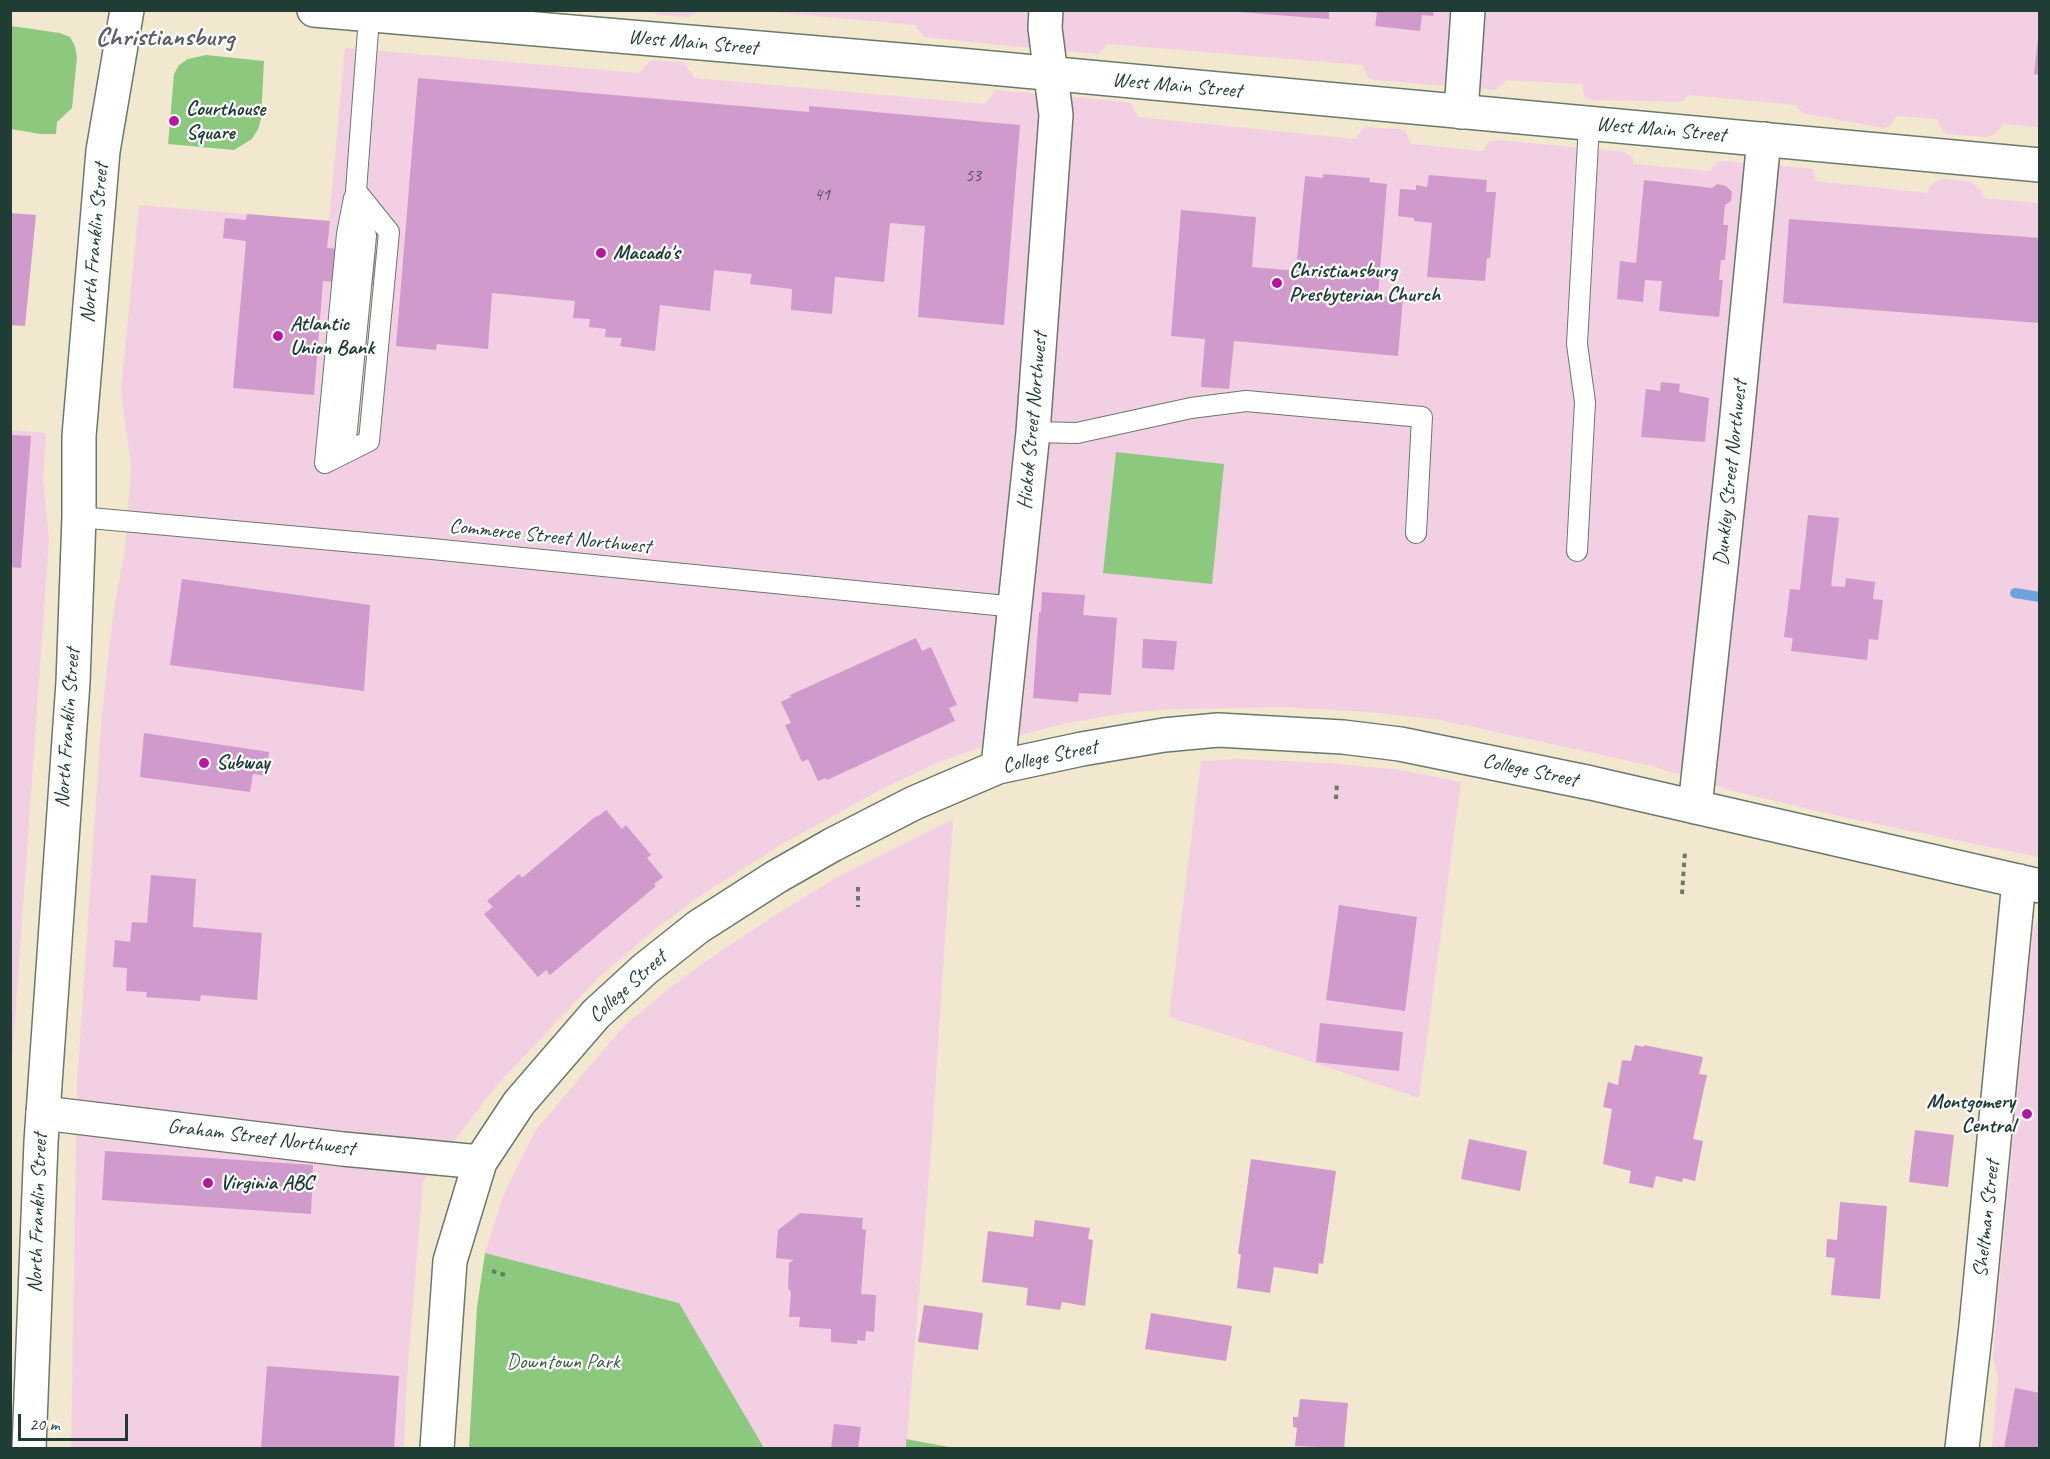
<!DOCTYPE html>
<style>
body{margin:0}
#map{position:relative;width:2050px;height:1459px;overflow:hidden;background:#f2e8cf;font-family:Caveat,sans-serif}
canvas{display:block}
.frame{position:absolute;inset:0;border:12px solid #1f3d34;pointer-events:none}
.scale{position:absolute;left:18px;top:1414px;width:110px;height:27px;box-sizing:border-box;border:3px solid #1f3d34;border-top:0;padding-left:8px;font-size:18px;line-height:21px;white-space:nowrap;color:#1f3d34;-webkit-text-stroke:4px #fff;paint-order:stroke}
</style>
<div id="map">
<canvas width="2050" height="1459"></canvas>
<div class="frame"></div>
<div class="scale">20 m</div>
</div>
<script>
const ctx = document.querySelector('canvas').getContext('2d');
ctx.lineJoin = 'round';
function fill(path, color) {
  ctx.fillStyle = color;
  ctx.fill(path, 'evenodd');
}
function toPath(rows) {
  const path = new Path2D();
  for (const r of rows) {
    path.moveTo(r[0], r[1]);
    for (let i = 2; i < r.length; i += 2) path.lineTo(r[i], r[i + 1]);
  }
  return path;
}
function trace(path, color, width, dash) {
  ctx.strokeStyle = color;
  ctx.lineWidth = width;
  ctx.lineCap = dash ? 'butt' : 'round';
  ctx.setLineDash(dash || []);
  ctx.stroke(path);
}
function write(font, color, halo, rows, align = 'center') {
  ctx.font = font + ' Caveat,sans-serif';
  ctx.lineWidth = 4.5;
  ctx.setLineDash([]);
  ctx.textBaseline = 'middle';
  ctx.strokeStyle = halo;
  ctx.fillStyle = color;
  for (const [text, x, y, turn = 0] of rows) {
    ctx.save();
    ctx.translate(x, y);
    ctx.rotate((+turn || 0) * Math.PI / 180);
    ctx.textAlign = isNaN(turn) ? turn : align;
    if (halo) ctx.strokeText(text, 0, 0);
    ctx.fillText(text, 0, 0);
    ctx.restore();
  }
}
fill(toPath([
 [653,11,698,11,688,17,657,15],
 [761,11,2039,11,2039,127,2005,124,1992,136,1987,137,1946,134,1942,130,1937,119,1897,116,1889,126,1884,128,1805,114,1799,110,1797,105,1688,95,1684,100,1678,102,1590,100,1584,96,1582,84,1506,80,1496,90,1493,90,1374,80,1368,77,1362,65,1109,44,1098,54,1001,45,924,37,915,25],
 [345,48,639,73,651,60,683,62,695,78,985,104,996,90,1118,101,1131,103,1138,117,1355,139,1365,127,1401,129,1406,132,1411,144,1483,151,1489,142,1498,140,1625,152,1633,158,1633,164,1710,171,1716,163,1721,161,1808,168,1812,169,1815,173,1815,181,1928,193,1930,186,1936,181,1944,179,1968,181,1975,185,1981,191,1983,198,2039,203,2039,857,1833,815,1734,791,1652,766,1566,747,1440,720,1370,712,1279,707,1157,710,1119,714,1062,724,1002,740,939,762,882,789,782,844,700,896,649,934,598,978,496,1086,423,1182,407,1376,404,1448,71,1448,77,1085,102,714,113,615,125,550,131,466,121,391,139,205,329,221],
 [11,430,46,433,43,479,49,540,11,1075],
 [1237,759,1329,763,1401,770,1461,782,1419,1098,1291,1055,1169,1017,1201,761],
 [953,819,931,1151,906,1448,764,1448,678,1303,485,1253,503,1196,535,1131,624,1026,672,986,722,950,774,916,837,877],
 [2039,917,2039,1448,1992,1448,1998,1377,1993,1359,1998,1298,2033,929]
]), '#f2cfe2');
fill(toPath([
 [11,26,60,33,70,37,75,46,77,57,72,108,57,122,56,134,40,134,11,129],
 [206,55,264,61,261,119,258,129,252,139,234,150,168,144,174,74,179,65,188,59],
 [1116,452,1224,464,1212,584,1103,573],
 [485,1253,679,1303,764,1448,469,1448,477,1307],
 [906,1439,954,1448,906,1448]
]), '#8cc97f');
trace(toPath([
 [2015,593,2040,597]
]), '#6fa2db', 10);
fill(toPath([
 [1239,10,1329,10,1329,19,1238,12],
 [1370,10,1434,10,1433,16,1422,15,1420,31,1375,26,1377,13,1370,12],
 [2038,39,2040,39,2040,75,2034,74],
 [418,78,809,112,809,106,1020,125,1004,325,918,317,925,226,890,223,884,282,835,277,832,314,791,310,792,289,750,284,752,274,714,270,710,311,660,305,655,351,620,346,622,338,605,337,606,329,589,327,590,319,573,318,575,301,492,293,488,349,437,344,436,350,396,346],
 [1323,174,1370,178,1369,182,1387,184,1378,296,1403,298,1398,356,1234,341,1229,389,1201,387,1205,339,1171,336,1181,210,1256,217,1252,267,1296,271,1305,176,1323,178],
 [1429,175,1487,180,1486,192,1496,192,1490,258,1487,258,1485,281,1427,277,1432,223,1414,221,1414,218,1398,216,1400,189,1416,190,1416,185,1427,187],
 [1644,180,1712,188,1717,184,1726,186,1732,192,1731,201,1725,205,1723,225,1728,225,1725,260,1721,260,1719,280,1723,280,1719,317,1659,311,1662,281,1645,280,1643,302,1617,299,1620,261,1636,263],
 [10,213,36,215,25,326,10,325],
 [247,214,330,221,327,248,376,252,373,285,323,281,314,395,233,388,246,241,223,238,225,218,246,220],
 [1789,219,2040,238,2040,323,1783,303],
 [1661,382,1680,384,1679,392,1709,398,1705,442,1641,437,1646,389,1660,391],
 [10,435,31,436,21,568,10,567],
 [1808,515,1839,518,1831,586,1845,587,1846,578,1875,582,1873,599,1883,600,1878,640,1869,639,1867,660,1791,651,1793,638,1784,637,1790,589,1800,590],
 [182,579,370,605,364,691,170,665],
 [1042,592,1085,595,1083,615,1117,618,1111,695,1079,693,1078,702,1033,698,1039,612,1041,612],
 [916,638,922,651,931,647,957,705,949,708,955,721,827,780,826,778,818,781,808,759,802,762,785,725,791,723,781,702,791,697,790,695],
 [1143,639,1177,641,1174,670,1142,668],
 [144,733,269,752,266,776,253,774,250,792,140,777],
 [606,810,622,829,626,825,651,855,647,858,663,877,654,884,656,886,550,975,546,970,538,977,484,914,493,907,487,901,519,874,522,878,596,816,597,817],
 [151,875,196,879,193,927,262,933,257,1000,201,995,200,1001,146,997,147,992,126,991,127,968,113,967,115,940,130,942,132,922,147,923],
 [1339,905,1417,917,1405,1011,1326,1000],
 [1320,1023,1403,1032,1399,1071,1316,1062],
 [1635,1045,1644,1047,1644,1045,1703,1057,1699,1074,1707,1075,1693,1139,1703,1141,1695,1181,1683,1178,1682,1182,1656,1176,1653,1188,1629,1183,1631,1171,1603,1164,1612,1109,1603,1107,1608,1082,1618,1085,1622,1060,1631,1061],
 [1915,1130,1954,1135,1948,1187,1909,1182],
 [1469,1139,1527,1151,1520,1191,1461,1179],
 [105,1151,313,1165,311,1214,102,1200],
 [1251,1159,1336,1171,1323,1264,1319,1263,1318,1274,1274,1267,1270,1293,1237,1288,1241,1254,1238,1254],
 [1840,1202,1887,1206,1880,1299,1831,1295,1835,1258,1826,1257,1827,1239,1837,1240],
 [800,1213,863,1218,862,1229,866,1230,861,1294,876,1295,874,1332,866,1331,865,1341,857,1340,857,1344,831,1342,831,1329,799,1327,800,1317,789,1317,791,1292,788,1288,789,1263,794,1260,776,1258,778,1230],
 [1035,1220,1090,1228,1088,1239,1093,1240,1085,1306,1062,1302,1060,1310,1026,1305,1028,1288,982,1282,988,1231,1033,1237],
 [924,1305,983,1313,978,1350,918,1342],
 [1151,1313,1232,1326,1226,1361,1145,1349],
 [267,1366,399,1376,394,1448,261,1448],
 [2015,1388,2040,1393,2040,1448,2004,1448],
 [1300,1399,1348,1403,1344,1448,1295,1446,1297,1428,1293,1427,1293,1417,1298,1417],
 [834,1424,861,1427,858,1448,831,1448]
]), '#d19acd');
const service = toPath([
 [1033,432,1077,433,1191,408,1246,401,1422,417,1416,533],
 [330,457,346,439,366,236,357,197],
 [325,463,369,441,389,232,356,191,369,17],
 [325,463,347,234,354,198],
 [79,517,432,549,1016,607],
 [1577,551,1585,402,1577,344,1589,124]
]);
const minor = toPath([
 [1461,112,1468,10],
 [998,767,1033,432,1056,115,1045,28,1046,10],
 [1695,807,1735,437,1764,139],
 [43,1113,343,1149,480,1162],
 [437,1448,450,1261,480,1162,519,1103,596,1014,645,969,698,927,776,877,832,845,914,803,998,767,1082,749,1164,735,1218,730,1343,737,1400,744,1591,783,2040,886],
 [1962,1448,1976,1326,2019,881]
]);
const primary = toPath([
 [314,10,959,65,2040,165],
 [29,1448,41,1142,73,682,79,517,79,436,103,151,127,10]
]);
trace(service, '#69796a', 22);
trace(minor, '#69796a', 36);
trace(primary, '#69796a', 36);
trace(toPath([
 [1336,799,1337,782],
 [858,887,858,907],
 [1682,894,1685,851],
 [492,1271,505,1275]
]), '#69796a', 4, [4.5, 4.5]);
trace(service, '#fff', 20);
trace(minor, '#fff', 33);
trace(primary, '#fff', 33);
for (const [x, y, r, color] of [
 [174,121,6,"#b5179e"],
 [601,253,6,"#b5179e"],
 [1277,283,6,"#b5179e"],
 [278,336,6,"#b5179e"],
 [204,763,6,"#b5179e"],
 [2027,1114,6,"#b5179e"],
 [208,1183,6,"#b5179e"]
]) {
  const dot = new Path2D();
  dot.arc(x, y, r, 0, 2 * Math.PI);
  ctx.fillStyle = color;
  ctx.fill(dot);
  trace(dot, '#fff', 2);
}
write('18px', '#4c545a', null, [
 ["53",973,176],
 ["41",822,195]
]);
write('21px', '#1f3d34', '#fff', [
 ["West Main Street",693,43,5],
 ["West Main Street",1177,86,5],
 ["West Main Street",1661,130,5],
 ["North Franklin Street",95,243,-85],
 ["Hickok Street Northwest",1033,421,-85],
 ["Dunkley Street Northwest",1731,473,-84],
 ["Commerce Street Northwest",550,537,6],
 ["North Franklin Street",68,728,-86],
 ["College Street",1050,757,-12],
 ["College Street",1530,771,12],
 ["College Street",628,987,-42],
 ["Graham Street Northwest",261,1138,7],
 ["North Franklin Street",38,1213,-88],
 ["Sheltman Street",1987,1219,-84]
]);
write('bold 21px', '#1f3d34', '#fff', [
 ["Courthouse",186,109],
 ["Square",186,133],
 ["Macado's",613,253],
 ["Christiansburg",1289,271],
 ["Presbyterian Church",1289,295],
 ["Atlantic",290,324],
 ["Union Bank",290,348],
 ["Subway",216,763],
 ["Montgomery",2015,1102,"right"],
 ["Central",2015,1126,"right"],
 ["Virginia ABC",220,1183]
], 'left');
write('21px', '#3a6047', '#fff', [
 ["Downtown Park",563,1362]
]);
write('bold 27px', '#5d5e6a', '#fff', [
 ["Christiansburg",165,38]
]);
</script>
